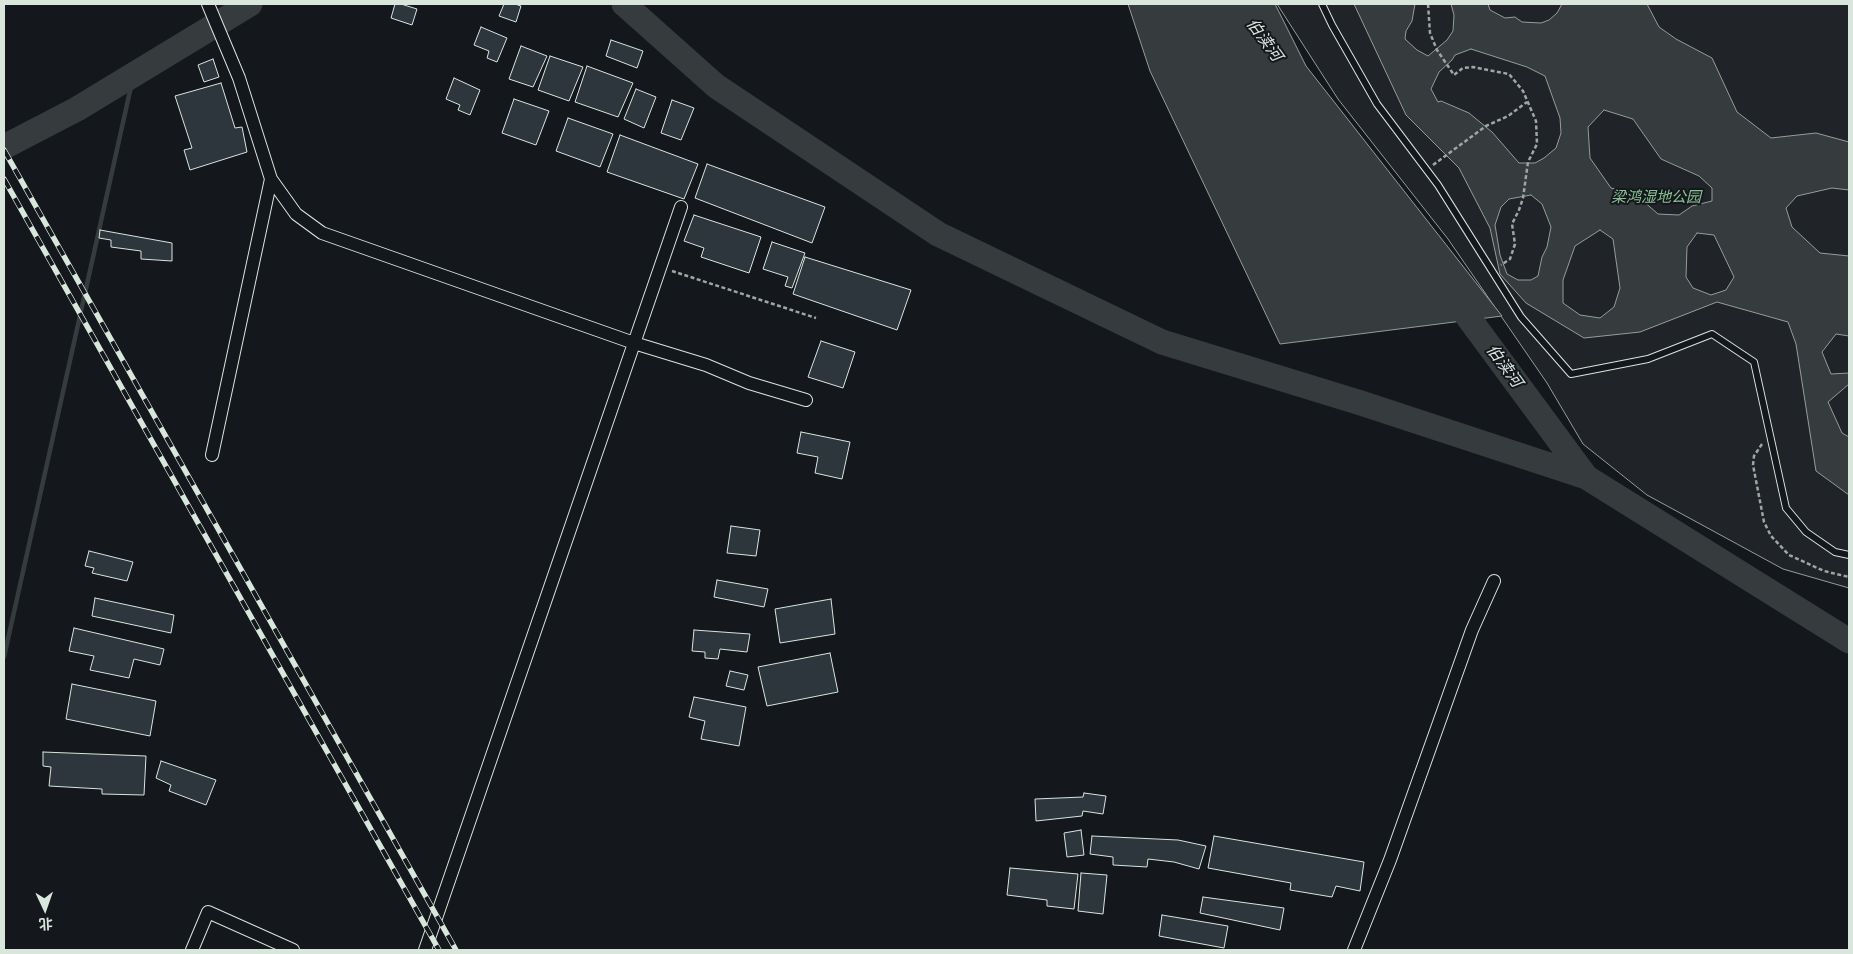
<!DOCTYPE html>
<meta charset="utf-8">
<style>
body{margin:0}
#map{position:relative;width:1853px;height:954px;overflow:hidden;background:#14181c;font-family:"Roboto Serif","Noto Sans SC",serif}
canvas{display:block}
.frame{position:absolute;inset:0;border:5px solid #d8e6dc;pointer-events:none}
.north{position:absolute;left:20px;top:884px;width:50px;height:50px;-webkit-text-stroke:4px #14181c;paint-order:stroke;rotate:177deg;font-size:14px;font-weight:700;line-height:20px;text-align:center;color:#d8e6dc}
.north::after{content:'';display:block;margin:auto;width:18px;height:22px;background:#d8e6dc;clip-path:polygon(50% 0,100% 100%,50% 72%,0 100%)}
</style>
<div id="map">
<canvas width="1853" height="954"></canvas>
<div class="frame"></div>
<div class="north">北</div>
</div>
<script>
const ctx = document.querySelector('canvas').getContext('2d');
ctx.lineJoin = 'round';
function fill(path, color) {
  ctx.fillStyle = color;
  ctx.fill(path, 'evenodd');
}
function toPath(rows) {
  const path = new Path2D();
  for (const r of rows) {
    path.moveTo(r[0], r[1]);
    for (let i = 2; i < r.length; i += 2) path.lineTo(r[i], r[i + 1]);
  }
  return path;
}
function trace(path, color, width, dash) {
  ctx.strokeStyle = color;
  ctx.lineWidth = width;
  ctx.lineCap = dash ? 'butt' : 'round';
  ctx.setLineDash(dash || []);
  ctx.stroke(path);
}
function write(font, color, halo, rows, align = 'center') {
  ctx.font = font + ' "Roboto Serif","Noto Sans SC",serif';
  ctx.lineWidth = 4;
  ctx.setLineDash([]);
  ctx.textBaseline = 'middle';
  ctx.strokeStyle = halo;
  ctx.fillStyle = color;
  for (const [text, x, y, turn = 0] of rows) {
    ctx.save();
    ctx.translate(x, y);
    ctx.rotate((+turn || 0) * Math.PI / 180);
    ctx.textAlign = isNaN(turn) ? turn : align;
    if (halo) ctx.strokeText(text, 0, 0);
    ctx.fillText(text, 0, 0);
    ctx.restore();
  }
}
const green = toPath([
 [1277,4,1849,4,1849,588,1783,569,1647,495,1583,444,1547,383,1448,239,1338,99,1277,4]
]);
fill(green, '#202428');
trace(green, '#939e99', 1);
const water = toPath([
 [1128,4,1275,4,1306,66,1502,316,1280,344,1150,71,1128,4],
 [1354,4,1415,4,1412,21,1406,31,1405,39,1417,50,1428,56,1447,40,1453,31,1454,15,1451,4,1488,4,1490,10,1505,18,1515,17,1522,22,1541,23,1549,20,1557,13,1562,4,1647,4,1659,27,1676,39,1712,58,1737,112,1771,138,1816,133,1849,142,1849,190,1832,188,1797,196,1786,208,1792,227,1820,253,1849,256,1849,336,1836,334,1822,352,1831,374,1849,373,1849,384,1828,402,1842,433,1849,437,1849,495,1816,471,1796,344,1788,322,1717,302,1640,332,1584,338,1526,303,1500,274,1490,228,1459,168,1406,115,1354,4],
 [1471,49,1527,67,1545,76,1560,118,1561,133,1556,148,1544,158,1535,163,1519,163,1492,132,1469,113,1441,101,1438,102,1431,89,1439,72,1452,60,1455,55,1471,49],
 [1604,110,1633,119,1661,159,1699,176,1712,188,1712,201,1692,206,1679,215,1658,214,1634,193,1611,188,1590,158,1588,127,1604,110],
 [1531,195,1542,204,1551,227,1547,247,1542,257,1538,276,1531,280,1518,280,1507,274,1500,255,1495,225,1501,207,1509,199,1531,195],
 [1600,230,1613,239,1620,288,1614,307,1600,318,1580,315,1563,303,1563,280,1575,246,1600,230],
 [1697,233,1714,235,1734,277,1726,290,1711,295,1693,288,1686,277,1687,247,1697,233]
]);
fill(water, '#363b3e');
trace(water, '#939e99', 1);
trace(toPath([
 [4,657,134,73]
]), '#363b3e', 4.5);
trace(toPath([
 [624,4,716,86,938,234,1162,342,1361,403,1586,477],
 [4,147,77,109,250,4],
 [1451,294,1586,477,1849,641]
]), '#363b3e', 25);
const building = toPath([
 [395,4,401,4,417,9,412,25,391,18,395,4],
 [504,4,515,4,521,6,516,22,499,16,504,4],
 [481,27,507,38,497,62,487,58,489,51,474,45,481,27],
 [611,40,643,51,637,68,606,56,611,40],
 [521,46,547,56,533,87,509,79,521,46],
 [550,56,583,67,569,101,538,90,550,56],
 [213,59,219,77,204,82,198,65,213,59],
 [587,66,633,83,618,117,575,102,587,66],
 [454,78,480,90,470,115,458,110,460,105,446,99,454,78],
 [221,83,235,128,242,127,247,152,190,170,184,150,192,148,175,96,221,83],
 [636,89,656,97,644,128,624,119,636,89],
 [514,99,549,111,536,145,502,133,514,99],
 [672,100,694,108,681,140,661,133,672,100],
 [568,118,613,134,600,167,556,151,568,118],
 [620,135,698,164,684,199,607,172,620,135],
 [707,164,825,207,812,243,695,198,707,164],
 [694,215,761,237,749,273,701,257,704,248,684,241,694,215],
 [100,230,172,243,172,261,141,259,141,251,111,247,111,240,99,238,100,230],
 [772,242,805,253,792,288,785,286,788,277,763,269,772,242],
 [805,257,911,290,897,330,793,294,805,257],
 [821,341,855,352,843,388,808,377,821,341],
 [801,432,850,442,842,479,815,473,818,457,797,453,801,432],
 [731,526,760,530,756,556,727,553,731,526],
 [89,551,133,562,127,581,92,573,94,568,85,566,89,551],
 [717,580,768,589,764,607,714,597,717,580],
 [95,598,174,615,171,633,92,616,95,598],
 [831,599,835,634,780,643,775,609,831,599],
 [74,628,164,649,160,665,134,659,129,678,90,670,94,656,69,651,74,628],
 [694,630,750,634,747,652,720,649,718,659,705,658,705,652,692,651,694,630],
 [830,653,838,692,767,706,758,667,830,653],
 [730,671,748,675,744,690,726,686,730,671],
 [72,684,156,701,150,736,66,719,72,684],
 [694,697,746,707,739,746,701,739,705,721,689,717,694,697],
 [43,752,146,756,144,795,102,794,102,789,49,786,51,767,43,766,43,752],
 [161,761,216,780,206,805,169,791,171,785,156,778,161,761],
 [1084,793,1106,796,1103,814,1083,811,1082,816,1036,821,1035,799,1083,797,1084,793],
 [1081,830,1084,855,1067,857,1064,833,1081,830],
 [1092,836,1178,840,1206,846,1199,869,1174,862,1148,859,1147,867,1113,865,1113,857,1090,854,1092,836],
 [1214,836,1364,862,1360,891,1336,886,1332,897,1290,890,1291,883,1208,868,1214,836],
 [1010,868,1078,874,1074,909,1047,906,1047,900,1007,895,1010,868],
 [1081,873,1107,875,1103,914,1078,911,1081,873],
 [1203,897,1284,908,1280,930,1200,913,1203,897],
 [1162,915,1228,926,1224,948,1159,936,1162,915]
]);
fill(building, '#2c363c');
trace(building, '#d8e6dc', 1);
const lane = toPath([
 [1322,4,1332,25,1377,104,1438,185,1521,317,1571,374,1648,359,1712,334,1754,362,1786,508,1806,532,1835,552,1849,555]
]);
const street = toPath([
 [208,4,239,78,271,179,296,214,322,233,634,343,706,365,749,383,806,400],
 [212,455,271,179],
 [192,950,208,912,293,950],
 [425,950,681,207],
 [1354,950,1390,860,1472,630,1494,581]
]);
trace(lane, '#d8e6dc', 8);
trace(street, '#d8e6dc', 14);
trace(toPath([
 [1428,4,1430,33,1437,50,1454,75,1463,68,1473,67,1509,74,1523,91,1536,121,1537,144,1528,162,1523,198,1519,210,1512,224,1515,244,1510,259,1501,265],
 [1433,165,1486,126,1508,116,1527,102],
 [672,271,816,318],
 [1762,444,1754,456,1753,465,1764,522,1771,536,1789,555,1824,571,1849,577]
]), '#9da8a2', 2.5, [4, 2.5]);
trace(lane, '#14181c', 6);
trace(street, '#14181c', 12);
const rail = toPath([
 [4,150,456,950],
 [4,179,439,950]
]);
trace(rail, '#d8e6dc', 5.5);
trace(rail, '#14181c', 4, [11]);
write('italic 15px', '#8ac095', '#14181c', [
 ["梁鸿湿地公园",1656,198]
]);
write('italic 16px', '#d8e6dc', '#14181c', [
 ["伯渎河",1264,40,54],
 ["伯渎河",1504,366,54]
]);
</script>
